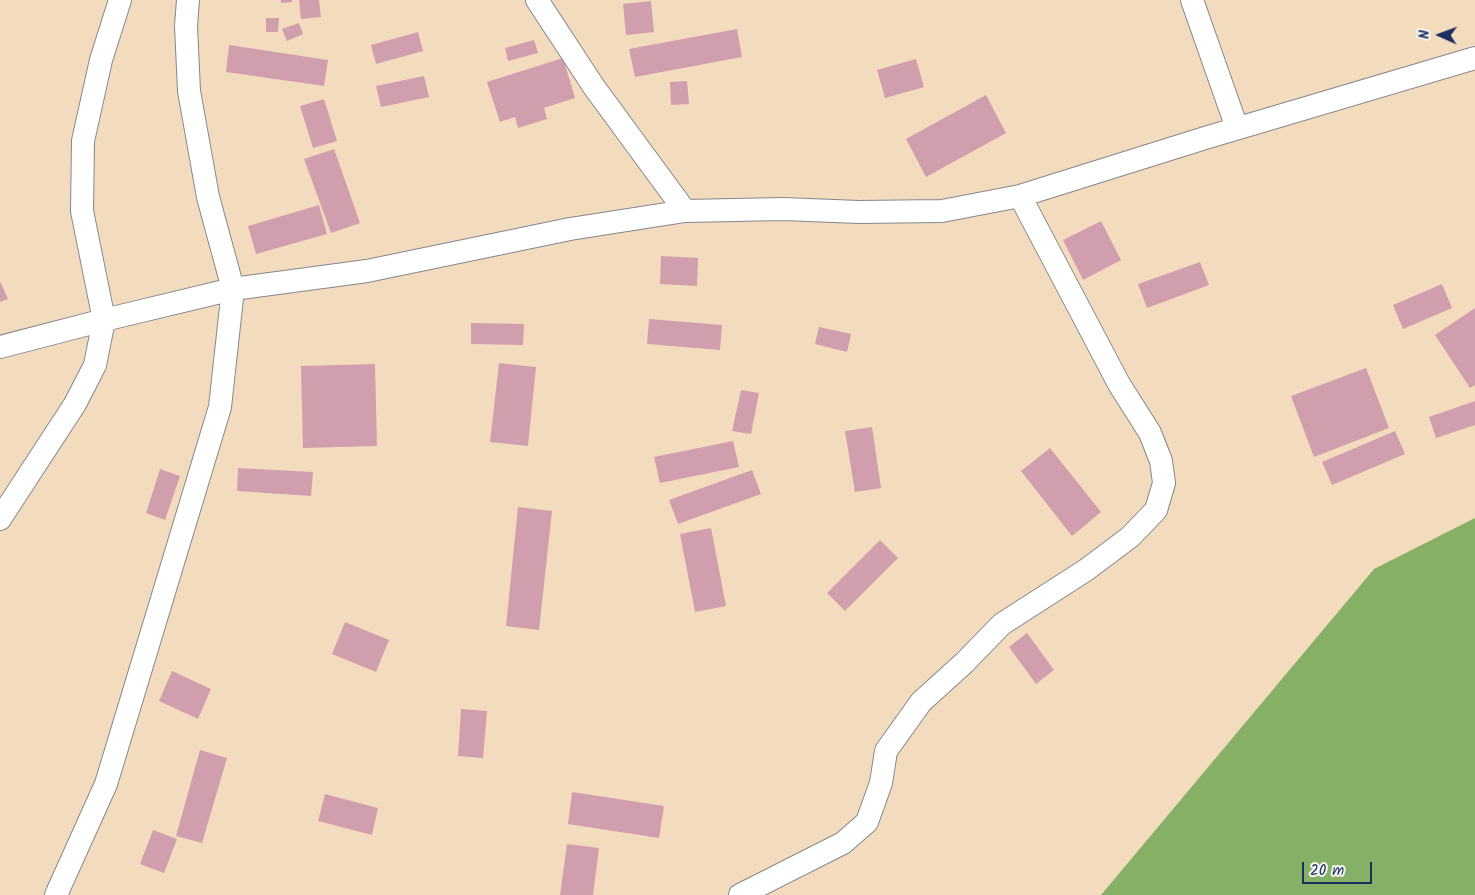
<!DOCTYPE html>
<style>
body{margin:0}
#map{position:relative;width:1475px;height:895px;overflow:hidden;background:#f2dcbd;font-family:Kalam,sans-serif}
canvas{display:block}
.north{position:absolute;left:1415px;top:10px;width:50px;height:50px;-webkit-text-stroke:4px #f6f6f2;paint-order:stroke;rotate:272deg;font-size:14px;font-weight:700;line-height:20px;text-align:center;color:#1b2f5e}
.north::after{content:'';display:block;margin:auto;width:18px;height:22px;background:#1b2f5e;clip-path:polygon(50% 0,100% 100%,50% 72%,0 100%)}
.scale{position:absolute;left:1302px;top:862px;width:70px;height:22px;box-sizing:border-box;border:2px solid #1b2f5e;border-top:0;padding-left:6px;font-size:15px;line-height:18px;white-space:nowrap;color:#1b2f5e;-webkit-text-stroke:4px #f6f6f2;paint-order:stroke}
</style>
<div id="map">
<canvas width="1475" height="895"></canvas>
<div class="north">N</div>
<div class="scale">20 m</div>
</div>
<script>
const ctx = document.querySelector('canvas').getContext('2d');
ctx.lineJoin = 'round';
function fill(path, color) {
  ctx.fillStyle = color;
  ctx.fill(path, 'evenodd');
}
function toPath(rows) {
  const path = new Path2D();
  for (const r of rows) {
    path.moveTo(r[0], r[1]);
    for (let i = 2; i < r.length; i += 2) path.lineTo(r[i], r[i + 1]);
  }
  return path;
}
function trace(path, color, width, dash) {
  ctx.strokeStyle = color;
  ctx.lineWidth = width;
  ctx.lineCap = dash ? 'butt' : 'round';
  ctx.setLineDash(dash || []);
  ctx.stroke(path);
}
fill(toPath([
 [1475,518,1475,895,1101,895,1374,569]
]), '#87b067');
fill(toPath([
 [281,0,292,0,292,2,281,3],
 [299,0,319,0,321,17,301,19],
 [651,1,654,32,626,35,623,4],
 [266,18,279,18,278,32,266,32],
 [299,23,303,34,287,41,282,29],
 [737,29,742,57,635,77,629,49],
 [418,32,423,51,376,64,371,45],
 [534,40,538,53,508,61,505,48],
 [229,45,328,60,324,86,226,72],
 [563,58,575,98,544,108,547,119,518,128,515,117,500,122,487,82],
 [916,59,924,87,885,98,877,70],
 [424,76,429,97,381,107,376,86],
 [687,81,689,104,671,105,670,82],
 [986,95,1006,133,926,177,906,139],
 [324,99,337,141,313,148,300,106],
 [334,149,360,223,331,233,304,159],
 [319,205,327,234,256,254,248,226],
 [1101,221,1121,260,1083,280,1063,240],
 [661,256,698,258,697,286,660,284],
 [1200,262,1209,285,1147,308,1138,284],
 [0,281,8,299,0,302],
 [1442,284,1452,308,1403,329,1393,305],
 [1475,308,1475,385,1470,388,1435,335],
 [649,319,722,325,720,350,647,344],
 [471,323,524,324,523,345,471,344],
 [819,327,851,334,847,352,815,344],
 [499,363,536,367,528,446,490,442],
 [375,364,377,446,303,448,301,366],
 [1366,368,1389,428,1314,457,1291,396],
 [741,390,759,393,751,434,732,431],
 [1475,401,1475,425,1436,438,1429,417],
 [872,427,881,488,855,492,845,431],
 [1395,431,1405,454,1332,485,1322,462],
 [733,441,739,467,660,483,654,457],
 [1050,448,1101,512,1072,536,1021,471],
 [238,468,313,472,311,496,237,491],
 [160,469,180,476,165,520,146,513],
 [752,470,761,494,678,524,669,500],
 [518,507,552,511,539,630,506,626],
 [711,528,726,606,695,612,680,534],
 [880,540,898,558,845,611,827,593],
 [345,622,389,640,376,672,332,654],
 [1027,633,1054,670,1036,684,1009,647],
 [172,671,211,689,198,719,159,701],
 [461,709,487,711,483,758,458,756],
 [200,750,227,758,202,843,176,836],
 [572,792,664,806,659,838,568,824],
 [325,794,378,808,372,835,318,821],
 [153,830,177,839,164,873,140,864],
 [567,844,599,848,593,895,560,895]
]), '#d19eae');
const street = toPath([
 [537,0,594,87,685,211],
 [1192,0,1237,128],
 [0,347,104,320,233,289,367,271,570,229,685,211,783,209,859,212,942,211,1020,196,1205,138,1475,58],
 [0,519,75,404,95,365,104,320,82,211,83,141,101,60,120,0],
 [56,895,106,784,220,407,233,289,208,197,189,91,186,26,188,0],
 [740,895,843,843,867,822,881,783,886,751,921,702,964,663,1002,624,1086,570,1130,537,1156,510,1164,483,1161,461,1150,433,1119,384,1020,196]
]);
trace(street, '#86868e', 24);
trace(street, '#fff', 22);
</script>
